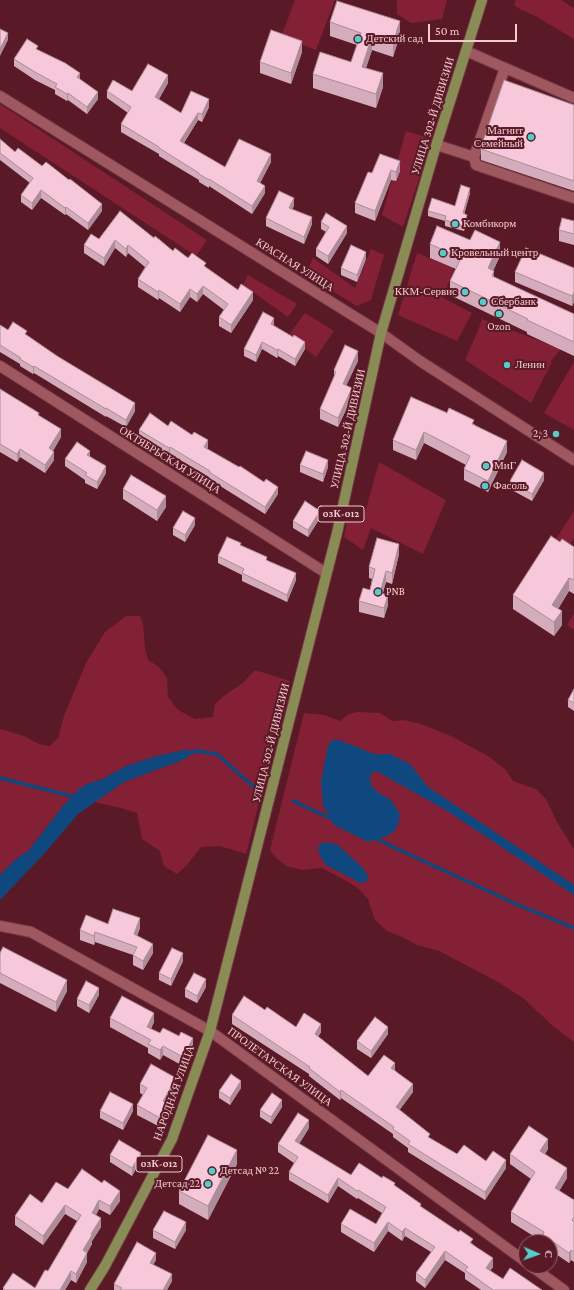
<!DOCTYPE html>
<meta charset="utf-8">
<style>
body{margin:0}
#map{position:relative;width:574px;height:1290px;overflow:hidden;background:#5a1926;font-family:"Crimson Pro",serif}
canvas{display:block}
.north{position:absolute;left:518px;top:1234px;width:40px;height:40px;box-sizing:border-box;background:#5a1926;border:1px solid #986069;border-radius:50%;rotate:92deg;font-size:11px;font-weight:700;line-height:16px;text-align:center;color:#f4cacd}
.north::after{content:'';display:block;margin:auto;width:14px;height:18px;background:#53cdca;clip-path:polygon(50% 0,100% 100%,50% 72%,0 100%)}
.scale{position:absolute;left:428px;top:24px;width:89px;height:18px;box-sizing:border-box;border:2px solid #f4cacd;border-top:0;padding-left:5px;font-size:12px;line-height:14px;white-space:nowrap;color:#f4cacd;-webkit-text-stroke:3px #5a1926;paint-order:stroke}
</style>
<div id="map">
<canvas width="574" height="1290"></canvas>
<div class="north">С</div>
<div class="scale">50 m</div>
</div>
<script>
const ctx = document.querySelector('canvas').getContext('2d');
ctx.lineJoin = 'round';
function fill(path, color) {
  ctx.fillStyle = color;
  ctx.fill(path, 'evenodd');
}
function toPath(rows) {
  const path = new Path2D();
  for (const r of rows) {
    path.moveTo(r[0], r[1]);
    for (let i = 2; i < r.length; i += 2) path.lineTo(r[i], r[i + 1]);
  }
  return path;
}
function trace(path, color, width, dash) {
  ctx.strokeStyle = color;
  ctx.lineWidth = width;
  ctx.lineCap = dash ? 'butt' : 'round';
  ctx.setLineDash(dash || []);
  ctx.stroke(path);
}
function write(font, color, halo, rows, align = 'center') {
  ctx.font = font + ' "Crimson Pro",serif';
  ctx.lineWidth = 4;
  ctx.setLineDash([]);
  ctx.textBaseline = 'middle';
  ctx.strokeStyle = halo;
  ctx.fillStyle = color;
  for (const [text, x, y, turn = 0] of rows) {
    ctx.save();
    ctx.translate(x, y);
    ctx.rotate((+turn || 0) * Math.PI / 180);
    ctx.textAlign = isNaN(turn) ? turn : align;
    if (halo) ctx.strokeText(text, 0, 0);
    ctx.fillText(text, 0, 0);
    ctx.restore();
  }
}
fill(toPath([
 [295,0,335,0,316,50,281,37],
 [397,0,447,0,442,19,411,23,397,14],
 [516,0,561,0,574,8,574,39,537,17,518,8,514,5],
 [0,104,207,240,196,256,0,128],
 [406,131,432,139,403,227,382,215],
 [371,249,384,255,371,300,357,306,305,275,313,258,355,288],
 [417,253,454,268,443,298,472,313,457,341,398,315],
 [248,275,297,304,288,317,243,285],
 [305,313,334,331,316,357,288,336],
 [482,319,561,349,551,361,552,362,531,403,465,360,479,328],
 [574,362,574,430,544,413],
 [379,462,446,500,423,554,371,528,363,550,344,537,349,512,364,516],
 [574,511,574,538,569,546,556,539],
 [574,613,574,630,567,625],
 [126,616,140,616,143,624,145,648,148,660,159,667,167,678,168,697,178,710,195,719,213,717,215,704,225,695,244,682,255,670,290,681,246,854,220,846,201,847,187,865,177,874,164,866,160,851,142,839,137,813,121,808,94,802,124,782,180,761,187,757,189,749,157,756,126,766,103,779,87,784,63,806,28,851,16,859,0,875,0,729,24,736,39,744,50,746,58,738,64,716,86,663,105,632],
 [358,712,380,713,392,721,404,720,421,724,451,736,488,756,506,770,513,781,536,789,546,799,558,824,574,849,574,1042,553,1026,523,998,498,982,439,951,417,945,402,937,387,931,375,920,368,899,360,890,350,883,322,868,302,870,286,866,276,858,270,850,304,713,324,715,340,721,349,714]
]), '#832036');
fill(toPath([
 [332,740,339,740,374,754,390,754,410,764,428,787,574,885,574,895,444,809,376,771,370,775,371,786,379,793,391,800,400,814,398,825,394,831,387,836,368,842,334,825,323,806,321,781,328,746],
 [189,749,188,757,180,761,124,782,78,814,44,854,0,900,0,875,16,859,28,851,63,806,79,789,87,784,103,779,126,766,157,756],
 [323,842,331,843,338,845,351,857,362,867,368,876,367,881,361,883,326,865,320,856,318,847]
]), '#0f487f');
trace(toPath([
 [185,755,196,751,217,754,254,787],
 [0,778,75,797],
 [293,801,334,820],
 [372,837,516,904,574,928]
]), '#0f487f', 3.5);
const minor = toPath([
 [466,51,574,98],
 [0,96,381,333,420,361,574,460],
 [437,145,474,157,505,68],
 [474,157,476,165,574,198],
 [0,366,326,573],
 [0,926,31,932,210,1031,526,1262],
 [531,1266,564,1290]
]);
const major = toPath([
 [90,1290,105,1266,172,1139,210,1031,337,533,381,333,435,149,482,0]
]);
trace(minor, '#703943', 12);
trace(major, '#703943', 12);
trace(minor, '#9f5760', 10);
trace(major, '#8a8c55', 10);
fill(toPath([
 [330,22,400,35,393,57,372,50,366,68,383,87,376,108,313,88,313,74,351,62,357,45,330,36],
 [38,50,80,79,98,99,87,114,68,100,67,101,55,94,55,90,35,80,14,66,14,59],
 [302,52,291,84,260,73,260,62],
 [168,83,159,99,181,113,209,107,202,122,198,120,184,143,225,167,271,162,260,183,265,193,252,214,209,186,209,188,199,182,199,180,159,156,159,154,121,132,121,124,128,113,107,98,107,91,132,91],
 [574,105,574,191,481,160,481,147],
 [0,139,15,152,102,211,88,230,66,214,65,215,41,198,32,210,21,202,21,195,30,183,0,160],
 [380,154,400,171,396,181,391,180,375,221,355,213,355,203,372,173],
 [470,193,464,214,467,220,464,231,445,226,445,221,428,216,428,211,455,206],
 [294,206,292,209,312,224,304,244,266,226,266,218],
 [574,221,574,245,559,241,559,230],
 [321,222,347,233,328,264,316,256,316,249,326,232,321,229],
 [154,238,173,251,206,267,238,290,253,300,231,333,219,326,219,317,224,310,203,294,197,302,190,297,180,312,159,298,158,300,138,287,138,279,145,267,128,253,126,257,115,248,104,266,84,253,84,245,99,239],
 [430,244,500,256,493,271,494,277,574,314,574,356,527,334,527,332,450,295,450,281,456,269,430,258],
 [366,259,357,282,341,275,341,268],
 [574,268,574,302,572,306,515,282,515,272],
 [0,325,8,330,27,335,135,411,126,427,106,416,106,417,34,373,33,374,20,366,20,364,0,352],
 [274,325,274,326,305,349,295,366,278,356,277,358,262,349,256,362,244,356,244,349],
 [358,361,346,385,352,397,338,427,320,419,320,409,334,378,334,370],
 [0,390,39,416,61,437,53,451,54,460,45,473,20,457,17,462,0,452],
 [411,397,474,424,507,452,488,492,464,480,464,469,466,465,424,443,416,460,393,450,393,440],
 [168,426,208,447,207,449,278,494,265,514,209,479,209,477,170,454,169,456,139,437,139,430],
 [90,456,106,473,97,489,85,483,85,480,65,466,65,459],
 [300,465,328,467,323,482,300,472],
 [544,480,532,501,510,489,510,481],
 [123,489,166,507,157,521,123,499],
 [320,518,308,537,293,528,293,521],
 [195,525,185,542,173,535,173,528],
 [560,542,574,547,574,594,569,591,558,609,562,625,554,636,513,609,513,595],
 [241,546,267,560,296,580,287,602,242,581,242,575,218,563,218,556],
 [399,554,392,584,386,582,383,593,388,605,384,618,359,612,359,601,370,590,372,579,369,578,369,567],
 [574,689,574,711,568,707,568,700],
 [108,924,140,928,137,936,153,953,143,970,133,965,133,955,95,942,94,945,80,940,80,930],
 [0,953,67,991,56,1012,0,983],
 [183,961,171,986,159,980,159,973],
 [206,987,197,1003,185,997,185,989],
 [99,995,89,1013,77,1006,77,999],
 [265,1010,296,1027,321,1032,318,1037,368,1076,395,1070,413,1092,399,1110,430,1138,457,1154,486,1161,506,1168,485,1200,408,1152,408,1148,393,1137,393,1134,341,1098,340,1100,309,1076,309,1074,232,1024,232,1015],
 [110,1018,154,1022,151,1029,160,1033,193,1048,183,1066,163,1055,160,1060,148,1053,148,1048,110,1027],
 [388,1034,371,1058,357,1049,357,1041],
 [140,1084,176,1087,167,1103,168,1113,160,1127,137,1115,137,1105,143,1095,140,1093],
 [241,1088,230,1105,219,1098,219,1091],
 [282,1107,271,1124,260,1117,260,1110],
 [100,1111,133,1111,123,1130,100,1118],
 [309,1128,299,1144,351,1175,382,1178,395,1186,421,1207,473,1244,493,1267,490,1271,503,1279,542,1290,481,1290,465,1279,465,1273,445,1260,425,1288,416,1281,416,1273,431,1252,405,1236,402,1241,388,1231,374,1252,341,1232,341,1224,376,1224,382,1213,358,1198,357,1199,338,1186,328,1203,289,1180,289,1172,294,1163,278,1152,278,1144],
 [548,1149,545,1154,567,1178,559,1191,574,1200,574,1262,571,1260,569,1263,550,1250,550,1242,543,1242,511,1222,511,1212,531,1179,510,1164,510,1154],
 [110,1155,141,1160,132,1176,110,1162],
 [237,1164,208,1220,179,1204,179,1191],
 [68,1189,120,1201,110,1215,99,1209,96,1215,101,1227,92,1241,92,1244,87,1253,87,1262,76,1283,71,1280,65,1290,3,1290,3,1288,35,1288,48,1271,77,1221,65,1214,43,1245,15,1225,15,1216,42,1203],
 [153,1230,186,1230,175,1249,153,1238],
 [156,1260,153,1265,172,1281,167,1290,114,1290,114,1284]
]), '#d4acbb');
fill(toPath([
 [400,21,400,35,393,57,393,43],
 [8,33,8,40,0,56,0,49],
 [372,36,372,50,362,80,362,67],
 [302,41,302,52,291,84,291,73],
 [80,73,80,80,77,77],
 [383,73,383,87,376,108,376,94],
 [168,75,168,83,155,105,155,97],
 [98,92,98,99,87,114,87,107],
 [68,93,68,100,67,101,67,94],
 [209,99,209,107,202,122,202,114],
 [198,113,198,120,180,148,180,141],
 [271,154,271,162,257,189,257,181],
 [400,161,400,171,396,181,396,172],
 [391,170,391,180,375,221,375,211],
 [265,186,265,193,252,214,252,206],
 [470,188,470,193,463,219,463,213],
 [41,190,41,198,32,210,32,203],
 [294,198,294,206,289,215,289,208],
 [102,204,102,211,88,230,88,223],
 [66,207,66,214,65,215,65,208],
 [467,215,467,220,464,231,464,226],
 [312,217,312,224,304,244,304,237],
 [347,226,347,233,328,264,328,256],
 [115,240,115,248,104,266,104,258],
 [500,242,500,256,488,282,488,268],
 [128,245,128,253,126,257,126,249],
 [366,252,366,259,357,282,357,275],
 [203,286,203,294,197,302,197,294],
 [190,289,190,297,180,312,180,304],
 [159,290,159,298,158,300,158,292],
 [253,292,253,300,231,333,231,325],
 [574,292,574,302,572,306,572,296],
 [274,318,274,325,271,332,271,324],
 [262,342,262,349,256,362,256,355],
 [305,342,305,349,295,366,295,359],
 [278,349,278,356,277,358,277,350],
 [358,351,358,361,343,393,343,384],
 [34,366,34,373,33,374,33,367],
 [352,388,352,397,338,427,338,418],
 [135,403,135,411,126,427,126,420],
 [61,429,61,437,49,457,49,448],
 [424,432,424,443,416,460,416,450],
 [208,440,208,447,204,454,204,447],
 [507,441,507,452,488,492,488,481],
 [170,447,170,454,169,456,169,448],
 [20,449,20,457,17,462,17,454],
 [90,451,90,458,87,455],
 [54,452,54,460,45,473,45,465],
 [328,460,328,467,323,482,323,474],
 [106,466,106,473,97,489,97,482],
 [544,473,544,480,532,501,532,494],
 [278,487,278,494,265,514,265,507],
 [166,496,166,507,157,521,157,510],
 [320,511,320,518,308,537,308,530],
 [195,518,195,525,185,542,185,535],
 [399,544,399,554,392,584,392,573],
 [386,571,386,582,380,603,380,593],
 [296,573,296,580,287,602,287,595],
 [569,578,569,591,552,619,552,605],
 [388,595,388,605,384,618,384,608],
 [562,611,562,625,554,636,554,622],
 [140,918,140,928,134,943,134,934],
 [95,932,95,942,94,945,94,936],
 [153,944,153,953,143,970,143,961],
 [183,953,183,961,171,986,171,979],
 [206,979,206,987,197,1003,197,996],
 [67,980,67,991,56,1012,56,1002],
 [99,988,99,995,89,1013,89,1005],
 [154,1013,154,1022,147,1036,147,1027],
 [321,1024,321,1032,315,1042,315,1034],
 [388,1027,388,1034,371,1058,371,1051],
 [193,1038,193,1048,183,1066,183,1057],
 [163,1046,163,1055,160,1060,160,1050],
 [395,1063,395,1071,391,1068],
 [176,1078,176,1087,163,1110,163,1101],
 [241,1081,241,1088,230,1105,230,1098],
 [413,1084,413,1092,396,1115,396,1107],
 [341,1090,341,1098,340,1100,340,1092],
 [282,1100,282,1107,271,1124,271,1117],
 [133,1104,133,1111,123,1130,123,1123],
 [168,1104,168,1113,160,1127,160,1118],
 [309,1120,309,1128,295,1150,295,1141],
 [548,1139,548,1149,540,1161,540,1151],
 [237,1150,237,1164,208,1220,208,1206],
 [141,1153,141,1160,132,1176,132,1168],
 [506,1160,506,1168,485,1200,485,1192],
 [567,1168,567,1178,555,1198,555,1188],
 [338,1178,338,1186,328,1203,328,1195],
 [120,1191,120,1201,110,1215,110,1206],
 [99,1200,99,1209,92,1222,92,1213],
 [65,1205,65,1214,43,1245,43,1236],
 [101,1218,101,1227,92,1241,92,1244,87,1253,87,1262,76,1283,76,1274,83,1250,91,1234],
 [186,1222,186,1230,175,1249,175,1242],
 [388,1222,388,1231,374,1252,374,1243],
 [405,1228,405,1236,402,1241,402,1232],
 [571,1250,571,1260,569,1263,569,1253],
 [445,1251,445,1260,425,1288,425,1280],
 [156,1253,156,1260,150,1270,150,1263],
 [493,1258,493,1267,486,1277,486,1268],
 [71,1271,71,1280,65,1290,60,1290],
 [172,1274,172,1281,167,1290,163,1290]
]), '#ac8c99');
const building = toPath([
 [337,1,400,21,393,43,372,36,362,67,383,73,376,94,313,74,320,52,351,62,361,33,330,22,337,1],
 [0,29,8,33,0,49,0,29],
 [271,30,302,41,291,73,260,62,271,30],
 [27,39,38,46,36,49,65,63,80,73,77,77,98,92,87,107,68,93,67,94,55,87,57,84,35,72,14,59,27,39],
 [148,64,168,75,155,97,181,113,191,91,209,99,202,114,198,113,180,141,225,167,239,139,271,154,257,181,265,186,252,206,209,179,209,180,199,174,199,173,159,148,159,147,121,124,131,107,107,91,113,80,132,91,148,64],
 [504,80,574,105,574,181,481,149,481,147,504,80],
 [0,139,15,152,18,148,42,166,46,162,69,180,70,179,102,204,88,223,66,207,65,208,41,190,32,203,21,195,33,178,0,153,0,139],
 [380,154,400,161,396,172,391,170,375,211,355,203,368,172,372,173,380,154],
 [461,185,470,188,463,213,467,215,464,226,445,220,446,216,428,211,432,198,455,206,461,185],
 [279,191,294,198,289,208,312,217,304,237,266,218,279,191],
 [120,211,154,238,155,236,173,251,175,248,188,258,192,253,206,263,204,266,238,290,241,284,253,292,231,325,219,317,228,304,203,286,197,294,190,289,180,304,159,290,158,292,138,279,149,262,128,245,126,249,115,240,104,258,84,245,91,234,99,239,120,211],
 [326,213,347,226,328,256,316,249,329,227,321,222,326,213],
 [562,218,574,221,574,234,559,230,562,218],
 [437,226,470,240,475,230,500,242,488,268,494,271,492,276,574,314,574,342,527,320,528,319,450,281,461,258,430,244,437,226],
 [351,245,366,252,357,275,341,268,351,245],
 [526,248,574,268,574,292,572,296,515,272,526,248],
 [263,312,274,318,271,324,293,337,294,335,305,342,295,359,278,349,277,350,262,342,256,355,244,349,263,312],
 [13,322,27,331,25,334,57,356,135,403,126,420,106,408,106,409,34,366,33,367,20,359,21,358,0,345,0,325,8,330,13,322],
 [345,345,358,351,343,384,352,388,338,418,320,409,336,372,334,370,345,345],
 [0,389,39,413,38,415,61,429,49,448,54,452,45,465,20,449,17,454,0,444,0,389],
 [411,397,447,413,449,408,474,420,472,424,507,441,488,481,464,469,470,456,424,432,416,450,393,440,411,397],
 [150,413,168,426,171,421,192,435,194,432,208,440,204,447,239,467,240,466,264,482,266,479,278,487,265,507,209,472,210,471,170,447,169,448,139,430,150,413],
 [77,442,90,451,87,455,106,466,97,482,85,475,87,473,65,459,77,442],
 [306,451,328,460,323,474,300,465,306,451],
 [522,460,544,473,532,494,510,481,522,460],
 [131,475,166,496,157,510,123,489,131,475],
 [305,501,320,511,308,530,293,521,305,501],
 [183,511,195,518,185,535,173,528,183,511],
 [551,536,560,542,562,539,574,547,574,580,569,578,552,605,562,611,554,622,513,595,551,536],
 [227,537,241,543,240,545,267,557,266,560,296,573,287,595,242,573,244,569,218,556,227,537],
 [377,538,399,544,392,573,386,571,380,593,388,595,384,608,359,601,363,588,370,590,375,569,369,567,377,538],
 [574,689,574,703,568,700,574,689],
 [113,909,140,918,134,934,153,944,143,961,133,955,137,947,95,932,94,936,80,930,86,915,108,924,113,909],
 [3,947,67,980,56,1002,0,973,0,953,3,947],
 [172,948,183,953,171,979,159,973,172,948],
 [194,973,206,979,197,996,185,989,194,973],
 [86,981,99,988,89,1005,77,999,86,981],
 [122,996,154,1013,147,1027,160,1033,163,1028,179,1036,181,1032,193,1038,183,1057,163,1046,160,1050,148,1044,151,1040,110,1018,122,996],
 [244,996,265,1010,267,1007,296,1027,304,1013,321,1024,315,1034,368,1076,384,1055,395,1063,391,1068,413,1084,396,1107,430,1134,428,1137,457,1154,464,1145,486,1161,493,1151,506,1160,485,1192,408,1144,410,1141,393,1129,394,1127,341,1090,340,1092,309,1068,310,1067,232,1015,244,996],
 [375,1017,388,1027,371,1051,357,1041,375,1017],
 [151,1064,176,1078,163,1101,168,1104,160,1118,137,1105,147,1088,140,1084,151,1064],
 [231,1074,241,1081,230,1098,219,1091,231,1074],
 [110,1092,133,1104,123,1123,100,1111,110,1092],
 [272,1093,282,1100,271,1117,260,1110,272,1093],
 [298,1113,309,1120,295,1141,351,1175,359,1163,382,1178,383,1176,395,1183,394,1185,421,1204,420,1206,459,1232,460,1230,473,1239,470,1243,493,1258,486,1268,503,1279,510,1268,542,1290,493,1290,465,1270,468,1267,445,1251,425,1280,416,1273,435,1247,405,1228,402,1232,388,1222,374,1243,341,1224,350,1209,376,1224,386,1207,358,1190,357,1191,338,1178,328,1195,289,1172,298,1157,278,1144,298,1113],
 [529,1126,548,1139,540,1151,567,1168,555,1188,574,1200,574,1217,572,1220,574,1222,574,1252,571,1250,569,1253,543,1235,544,1232,511,1212,535,1172,510,1154,529,1126],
 [208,1135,237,1150,208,1206,179,1191,208,1135],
 [119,1140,141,1153,132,1168,110,1155,119,1140],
 [82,1169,102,1183,104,1180,120,1191,110,1206,99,1200,92,1213,101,1218,91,1234,92,1235,83,1250,87,1253,76,1274,71,1271,60,1290,5,1290,3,1288,13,1273,35,1288,45,1270,48,1271,81,1215,65,1205,43,1236,15,1216,30,1194,42,1203,56,1182,68,1189,82,1169],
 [164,1211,186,1222,175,1242,153,1230,164,1211],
 [137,1242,156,1253,150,1263,172,1274,163,1290,120,1290,122,1288,114,1284,137,1242]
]);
fill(building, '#f6c8da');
trace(building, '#ac8c99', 1);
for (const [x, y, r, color] of [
 [358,39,4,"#53cdca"],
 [531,137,4,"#53cdca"],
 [455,224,4,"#53cdca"],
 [443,253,4,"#53cdca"],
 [465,292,4,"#53cdca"],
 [483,302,4,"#53cdca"],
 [499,314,4,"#53cdca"],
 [507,365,4,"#53cdca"],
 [556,434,4,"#53cdca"],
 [486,466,4,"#53cdca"],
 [485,486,4,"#53cdca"],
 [378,592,4,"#53cdca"],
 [212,1171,4,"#53cdca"],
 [208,1184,4,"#53cdca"]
]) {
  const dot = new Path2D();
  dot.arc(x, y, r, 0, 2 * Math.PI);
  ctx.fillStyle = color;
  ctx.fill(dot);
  trace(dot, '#5a1926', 1.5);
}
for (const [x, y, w] of [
 [341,514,46],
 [159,1164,46]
]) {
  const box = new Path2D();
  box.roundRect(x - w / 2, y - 8, w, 16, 3);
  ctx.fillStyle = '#5a1926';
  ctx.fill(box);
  trace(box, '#f4cacd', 1);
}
write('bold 10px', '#f4cacd', null, [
 ["03К-012",341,514],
 ["03К-012",159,1164]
]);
write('11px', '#f4cacd', '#5a1926', [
 ["Детский сад",366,39],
 ["Магнит",523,131,"right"],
 ["Семейный",523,144,"right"],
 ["Комбикорм",463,224],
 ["Кровельный центр",451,253],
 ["ККМ-Сервис",457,292,"right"],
 ["Сбербанк",491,302],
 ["Ozon",499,327,"center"],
 ["Ленин",515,365],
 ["2, 3",548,434,"right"],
 ["МиГ",494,466],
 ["Фасоль",493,486],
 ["PNB",386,592],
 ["Детсад № 22",220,1171],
 ["Детсад 22",200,1184,"right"]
], 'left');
write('11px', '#f4cacd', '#5a1926', [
 ["УЛИЦА 302-Й ДИВИЗИИ",433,116,-73],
 ["КРАСНАЯ УЛИЦА",295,265,32],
 ["УЛИЦА 302-Й ДИВИЗИИ",348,429,-77],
 ["ОКТЯБРЬСКАЯ УЛИЦА",170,460,32],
 ["УЛИЦА 302-Й ДИВИЗИИ",271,743,-76],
 ["ПРОЛЕТАРСКАЯ УЛИЦА",280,1067,36],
 ["НАРОДНАЯ УЛИЦА",174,1093,-70]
]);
</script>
